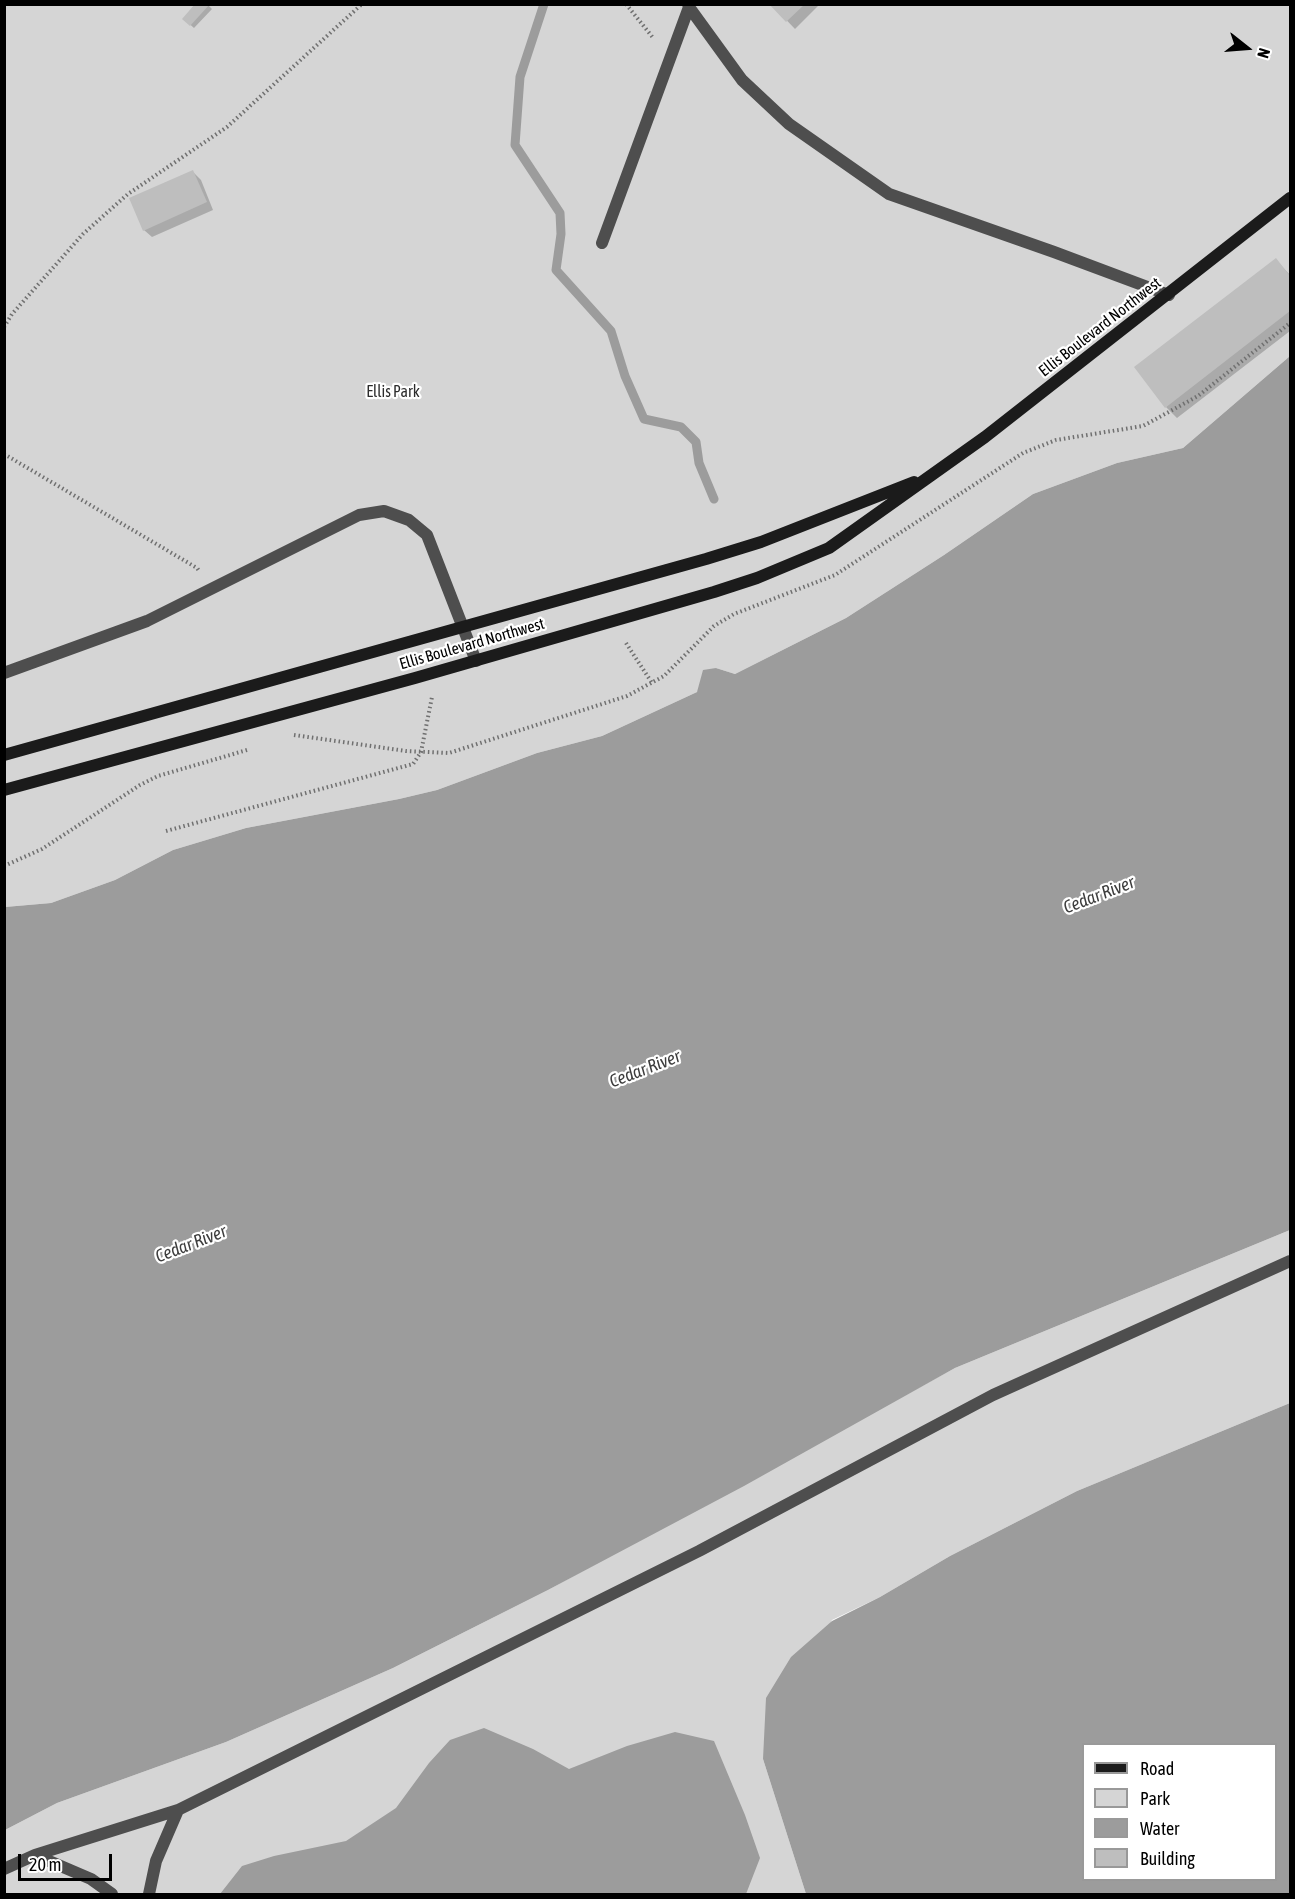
<!DOCTYPE html>
<style>
body{margin:0}
#map{position:relative;width:1295px;height:1899px;overflow:hidden;background:#fff;font-family:"Asap Condensed",sans-serif}
canvas{display:block}
.frame{position:absolute;inset:0;border:6px solid #000;pointer-events:none}
.legend{position:absolute;left:1082px;top:1743px;width:195px;height:138px;box-sizing:border-box;background:#fff;border:2px solid #999;margin:0;padding:8px 10px;list-style:none;font-size:18px;color:#000}
.legend li{display:flex;align-items:center;gap:12px;height:30px}
.legend b{width:30px;border:2px solid #999}
.north{position:absolute;left:1217px;top:18px;width:60px;height:60px;-webkit-text-stroke:4px #fff;paint-order:stroke;rotate:107deg;font-size:16px;font-weight:700;line-height:24px;text-align:center;color:#000}
.north::after{content:'';display:block;margin:auto;width:21px;height:27px;background:#000;clip-path:polygon(50% 0,100% 100%,50% 72%,0 100%)}
.scale{position:absolute;left:18px;top:1854px;width:94px;height:27px;box-sizing:border-box;border:3px solid #000;border-top:0;padding-left:8px;font-size:18px;line-height:21px;white-space:nowrap;color:#000;-webkit-text-stroke:4px #fff;paint-order:stroke}
</style>
<div id="map">
<canvas width="1295" height="1899"></canvas>
<div class="frame"></div>
<ul class="legend">
<li><b style="height:8px;background:#1b1b1b"></b>Road</li>
<li><b style="height:16px;background:#d5d5d5"></b>Park</li>
<li><b style="height:16px;background:#9c9c9c"></b>Water</li>
<li><b style="height:16px;background:#bebebe"></b>Building</li>
</ul>
<div class="north">N</div>
<div class="scale">20 m</div>
</div>
<script>
const ctx = document.querySelector('canvas').getContext('2d');
ctx.lineJoin = 'round';
function fill(path, color) {
  ctx.fillStyle = color;
  ctx.fill(path, 'evenodd');
}
function toPath(rows) {
  const path = new Path2D();
  for (const r of rows) {
    path.moveTo(r[0], r[1]);
    for (let i = 2; i < r.length; i += 2) path.lineTo(r[i], r[i + 1]);
  }
  return path;
}
function trace(path, color, width, dash) {
  ctx.strokeStyle = color;
  ctx.lineWidth = width;
  ctx.lineCap = dash ? 'butt' : 'round';
  ctx.setLineDash(dash || []);
  ctx.stroke(path);
}
function write(font, color, halo, rows, align = 'center') {
  ctx.font = font + ' "Asap Condensed",sans-serif';
  ctx.lineWidth = 4.5;
  ctx.setLineDash([]);
  ctx.textBaseline = 'middle';
  ctx.strokeStyle = halo;
  ctx.fillStyle = color;
  for (const [text, x, y, turn = 0] of rows) {
    ctx.save();
    ctx.translate(x, y);
    ctx.rotate((+turn || 0) * Math.PI / 180);
    ctx.textAlign = isNaN(turn) ? turn : align;
    if (halo) ctx.strokeText(text, 0, 0);
    ctx.fillText(text, 0, 0);
    ctx.restore();
  }
}
fill(toPath([
 [5,5,1290,5,1290,356,1183,448,1117,463,1033,494,944,555,846,618,735,674,716,668,697,692,602,736,537,753,437,790,399,799,246,828,173,850,115,880,51,903,5,907],
 [1290,1230,1290,1403,1077,1491,950,1556,880,1597,832,1620,763,1759,806,1894,5,1894,5,1830,57,1803,226,1742,393,1668,548,1590,955,1368]
]), '#d5d5d5');
fill(toPath([
 [1290,356,1290,1230,955,1368,744,1486,548,1590,393,1668,226,1742,57,1803,5,1830,5,907,51,903,115,880,173,850,246,828,399,799,437,790,537,753,602,736,697,692,703,670,716,668,735,674,846,618,944,555,1033,494,1117,463,1183,448],
 [1290,1403,1290,1894,806,1894,763,1759,766,1698,791,1657,832,1621,880,1597,950,1556,1077,1491],
 [1084,1744,1276,1744,1276,1880,1084,1880],
 [484,1728,533,1749,569,1769,627,1746,675,1732,714,1741,745,1815,760,1858,746,1894,220,1894,242,1866,274,1856,346,1841,396,1808,429,1763,450,1740]
]), '#9c9c9c');
fill(toPath([
 [207,4,212,9,194,28,184,19],
 [771,4,820,4,795,29],
 [193,172,201,180,213,210,152,237,144,230],
 [1276,260,1290,275,1290,331,1177,418,1166,407]
]), '#0003');
trace(toPath([
 [544,4,520,77,515,145,560,213,561,234,556,270,611,331,625,376,644,419,681,427,696,442,699,463,714,499]
]), '#9c9c9c', 9);
fill(toPath([
 [195,4,210,4,190,26,182,19],
 [769,4,805,4,786,22],
 [193,170,207,202,143,231,129,198],
 [1276,258,1290,276,1290,311,1165,408,1134,367]
]), '#bebebe');
trace(toPath([
 [626,4,654,39],
 [4,327,12,314,83,234,128,194,227,127,362,4],
 [4,454,197,568,199,571],
 [626,643,652,683],
 [294,735,406,751,449,753,627,696,664,676,714,626,734,614,835,575,1023,453,1056,440,1143,426,1198,396,1290,323],
 [166,831,413,764,421,752,432,697],
 [4,866,42,849,140,785,158,776,247,750]
]), '#707070', 4, [1.5, 3]);
trace(toPath([
 [690,4,689,7,742,80,789,124,889,194,1054,252,1169,295],
 [602,243,689,7,688,4],
 [4,673,147,621,359,515,384,511,409,520,427,535,476,661],
 [4,1869,35,1855],
 [112,1894,91,1879,35,1855,178,1810],
 [149,1894,156,1861,178,1810,699,1551,993,1395,1290,1261]
]), '#4e4e4e', 12);
trace(toPath([
 [4,755,706,559,761,542,914,482],
 [4,790,415,678,714,592,757,578,829,548,985,437,1290,198]
]), '#1b1b1b', 12);
write('16px', '#000', '#fff', [
 ["Ellis Boulevard Northwest",1100,327,-38],
 ["Ellis Boulevard Northwest",472,644,-16]
]);
write('16px', '#2c2c2c', '#fff', [
 ["Ellis Park",393,392]
]);
write('italic 18px', '#3d3d3d', '#fff', [
 ["Cedar River",1099,895,-21],
 ["Cedar River",645,1069,-21],
 ["Cedar River",191,1244,-21]
]);
</script>
